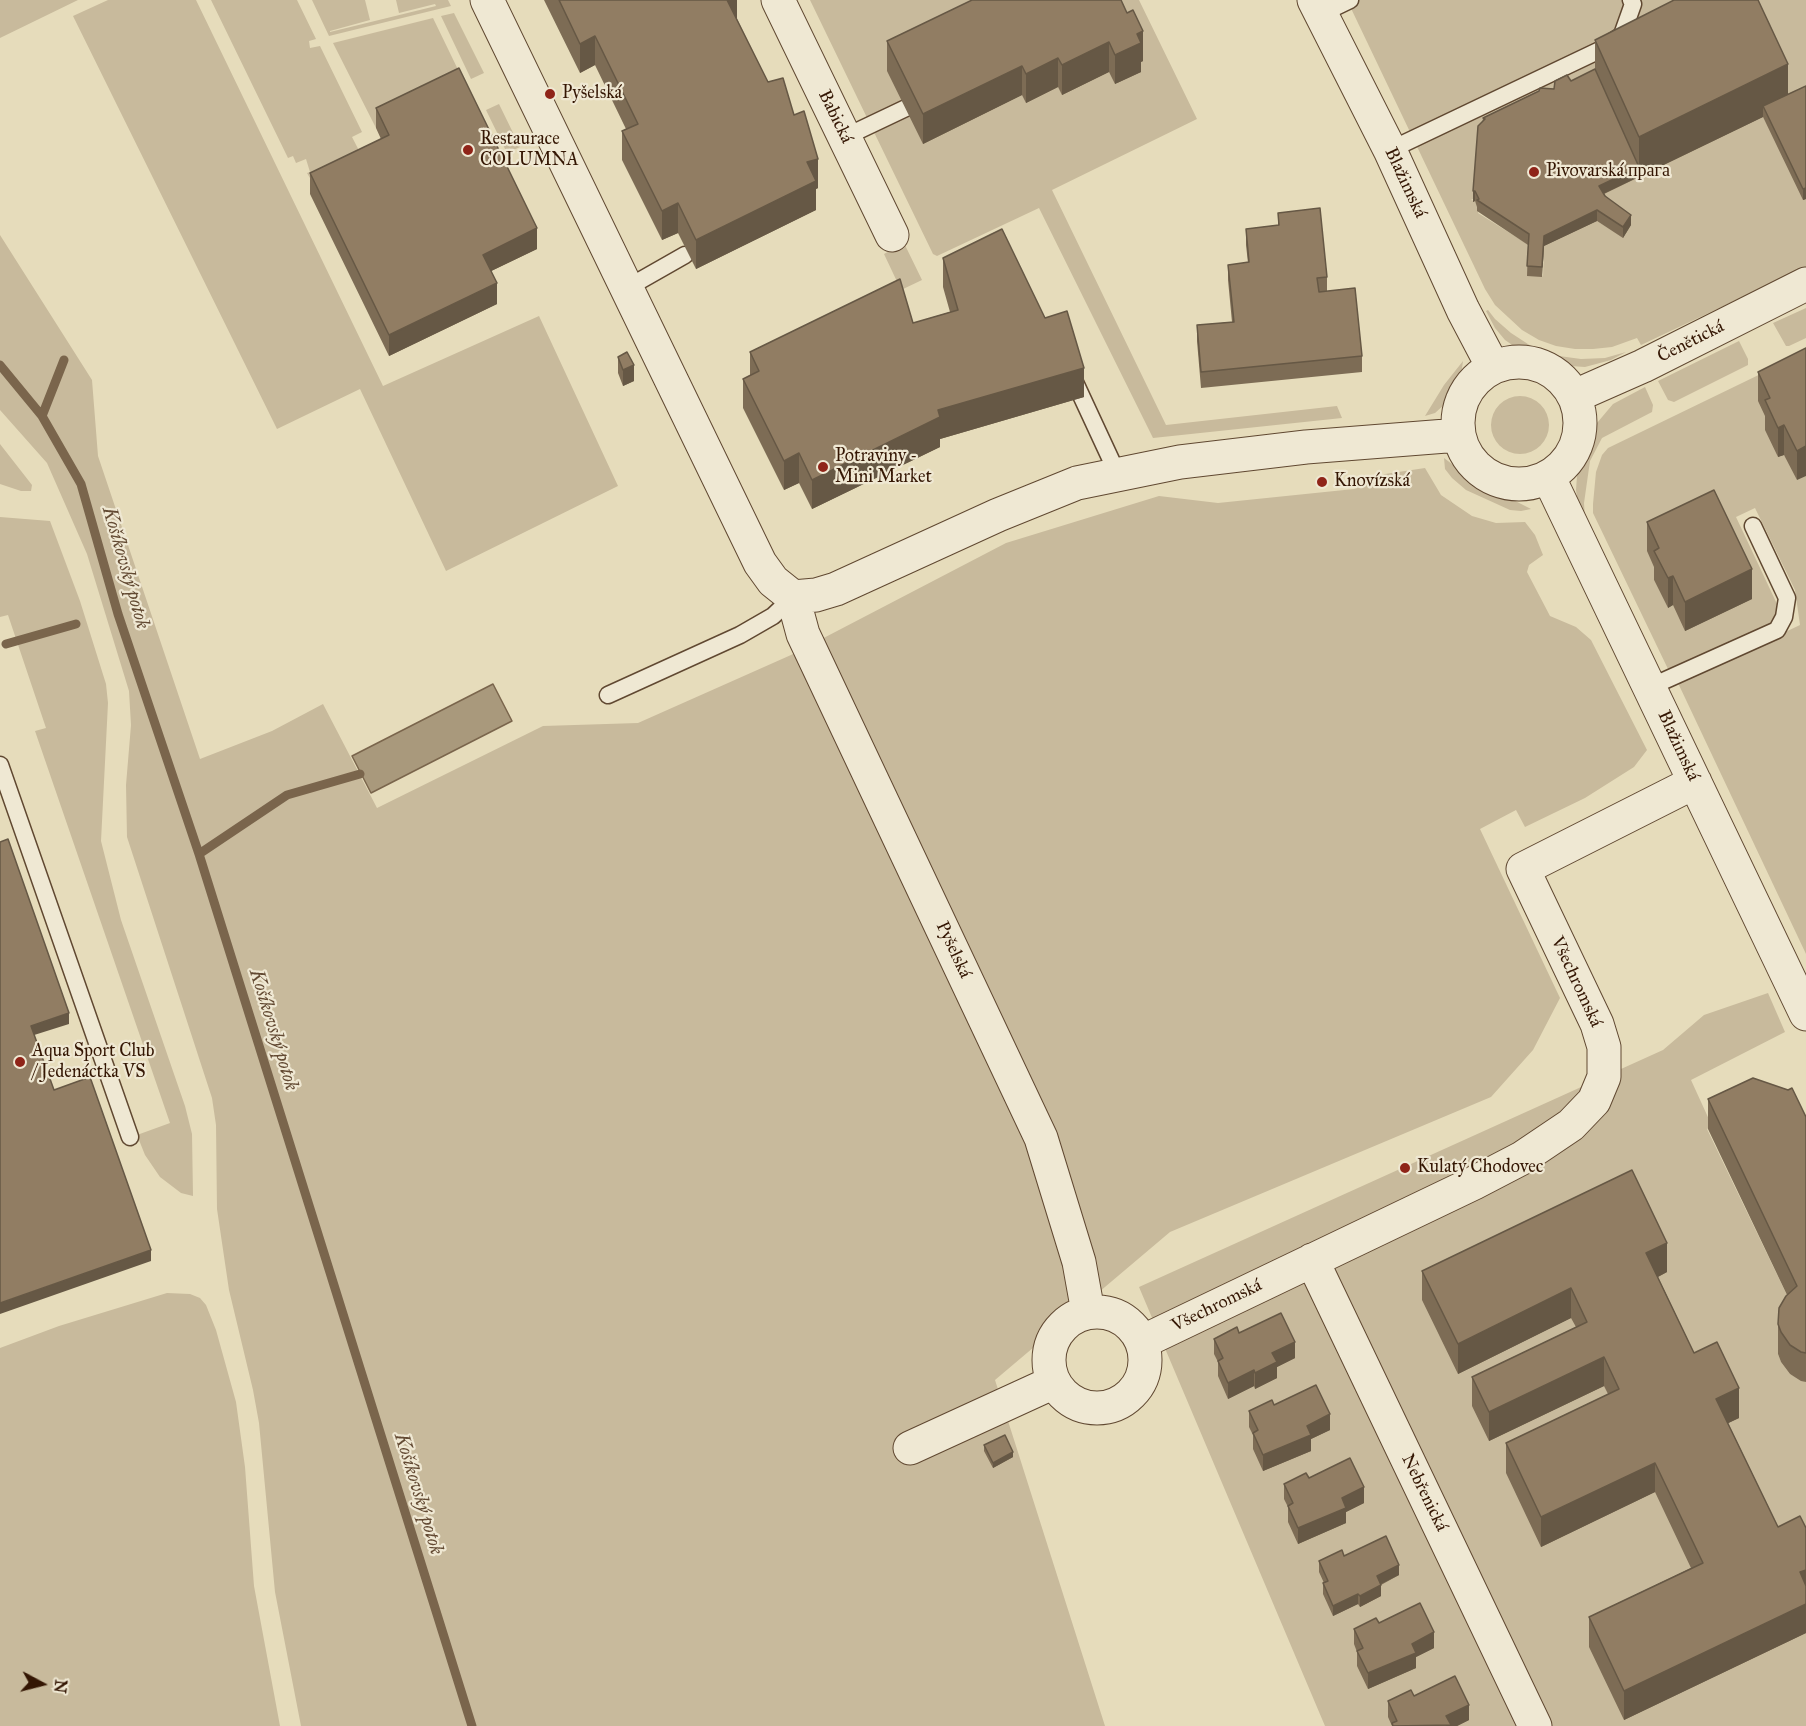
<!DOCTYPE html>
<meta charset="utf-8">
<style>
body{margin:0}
#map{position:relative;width:1806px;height:1726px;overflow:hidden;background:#e6dcbb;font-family:"IM FELL Great Primer",serif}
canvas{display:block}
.north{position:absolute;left:12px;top:1654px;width:60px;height:60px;-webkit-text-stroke:4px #efe8d3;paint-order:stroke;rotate:97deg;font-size:16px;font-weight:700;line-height:24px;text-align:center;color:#341603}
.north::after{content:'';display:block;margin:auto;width:21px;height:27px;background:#341603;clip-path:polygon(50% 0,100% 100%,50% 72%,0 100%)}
</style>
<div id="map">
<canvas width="1806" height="1726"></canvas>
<div class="north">N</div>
</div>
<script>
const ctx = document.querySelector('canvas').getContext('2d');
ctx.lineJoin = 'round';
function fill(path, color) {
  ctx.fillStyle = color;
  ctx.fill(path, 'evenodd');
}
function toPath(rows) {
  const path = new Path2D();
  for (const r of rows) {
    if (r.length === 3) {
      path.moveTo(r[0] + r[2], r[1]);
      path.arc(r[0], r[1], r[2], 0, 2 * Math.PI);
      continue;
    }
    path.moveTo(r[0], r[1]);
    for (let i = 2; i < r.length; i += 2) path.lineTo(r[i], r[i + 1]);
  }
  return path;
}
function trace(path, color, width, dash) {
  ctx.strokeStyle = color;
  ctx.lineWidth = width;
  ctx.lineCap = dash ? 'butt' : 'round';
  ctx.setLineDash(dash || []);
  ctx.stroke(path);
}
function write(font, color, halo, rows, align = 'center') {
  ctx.font = font + ' "IM FELL Great Primer",serif';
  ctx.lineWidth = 4.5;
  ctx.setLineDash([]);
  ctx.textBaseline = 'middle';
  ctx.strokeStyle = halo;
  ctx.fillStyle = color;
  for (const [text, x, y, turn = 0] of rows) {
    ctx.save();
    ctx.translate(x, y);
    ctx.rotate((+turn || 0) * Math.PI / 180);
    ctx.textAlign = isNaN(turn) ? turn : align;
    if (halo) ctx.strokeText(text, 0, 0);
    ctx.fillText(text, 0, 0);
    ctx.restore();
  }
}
fill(toPath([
 [0,0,78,0,0,38],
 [108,0,196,0,383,386,539,316,618,486,446,571,360,389,277,429,73,16],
 [211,0,297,0,316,39,309,41,310,48,320,46,362,132,352,137,367,166,317,190,307,173,310,172,306,159,296,163,293,156,288,158],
 [312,0,365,0,370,20,330,31,330,32,436,6,435,4,399,13,396,0,448,0,451,6,329,36],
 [810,0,1032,0,1022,95,1058,87,1062,94,1109,72,1116,84,1143,60,1106,0,1139,0,1197,119,1052,190,1166,425,1337,406,1342,418,1153,438,1039,208,937,256,933,254],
 [1347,0,1708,0,1711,6,1479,138,1477,137,1473,199,1471,200,1475,201,1479,210,1478,213,1529,245,1543,277,1544,246,1597,221,1623,237,1631,225,1599,196,1763,117,1806,199,1806,267,1641,345,1637,338,1612,347,1593,349,1575,349,1556,346,1539,340,1522,330,1495,305,1485,289],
 [1721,0,1806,0,1806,96,1788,104],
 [454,13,484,73,471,79,441,16],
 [433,18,464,82,376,128,333,43],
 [499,104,520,147,507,153,486,110],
 [0,235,92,380,98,456,200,759,272,731,323,704,377,808,543,726,638,723,791,655,1006,543,1159,496,1218,503,1354,489,1385,474,1425,468,1441,495,1472,516,1496,523,1525,522,1535,535,1543,555,1529,565,1527,572,1550,616,1576,627,1591,640,1647,750,1634,767,1585,798,1525,827,1516,810,1480,829,1560,998,1533,1050,1491,1097,1170,1232,995,1380,1105,1726,301,1726,275,1592,259,1423,253,1390,229,1290,217,1209,216,1125,212,1098,127,837,126,785,131,725,129,691,87,554,47,463,0,410],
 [904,243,922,280,901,290,884,254],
 [1806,308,1806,338,1789,346,1786,346,1773,323],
 [1488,310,1495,319,1511,333,1531,346,1559,356,1581,359,1605,358,1626,352,1611,360,1585,367,1570,366,1556,362,1518,349,1505,340,1495,328,1486,311],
 [1739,341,1748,359,1748,365,1674,402,1668,400,1658,381],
 [1806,352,1770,427,1778,457,1784,455,1806,476,1806,954,1678,683,1800,625,1795,590,1755,508,1736,517,1777,604,1773,624,1668,669,1593,513,1593,504,1596,472,1602,455,1608,448],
 [1659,578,1752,599,1673,605,1668,608,1654,580],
 [1463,361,1461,375,1455,391,1445,404,1435,413,1425,416,1444,385],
 [1645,387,1653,405,1652,412,1602,438,1590,461,1584,503,1585,519,1578,504,1576,490,1577,476,1597,423,1613,404],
 [1520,425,29],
 [0,444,32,485,31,491,21,491,0,484],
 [1444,458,1472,479,1531,509,1521,511,1510,510,1466,490,1452,478,1445,469],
 [0,517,50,521,80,601,106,684,108,703,101,841,121,920,185,1106,192,1134,193,1196,181,1193,160,1177,145,1155,137,1135,170,1123,35,731,46,728,8,615,0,617],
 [1768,993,1785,1032,1691,1080,1712,1126,1707,1129,1797,1316,1779,1338,1778,1354,1781,1362,1790,1374,1806,1382,1806,1726,1325,1726,1139,1287,1663,1050,1704,1015],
 [167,1293,190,1294,200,1298,206,1305,216,1330,236,1402,245,1467,254,1586,280,1726,0,1726,0,1348,59,1326]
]), '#c8ba9c');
const water = toPath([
 [493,684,512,721,371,793,352,756,493,684]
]);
fill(water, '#a9997c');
trace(water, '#7a654c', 1.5);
trace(toPath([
 [0,365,42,416,81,484,118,614,199,854,472,1726],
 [42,416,64,360],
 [6,644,76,624],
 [199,854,287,795,360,774]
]), '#7a654c', 9);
const service = toPath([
 [1321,14,1350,0],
 [845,137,906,108],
 [1390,150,1602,49,1622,35,1633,4,1631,0],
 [627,288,685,255],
 [1073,378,1118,475],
 [1650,687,1777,630,1784,617,1787,598,1753,526],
 [608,695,740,635,773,616,793,597],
 [0,765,130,1137]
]);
const minor = toPath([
 [487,0,760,563,773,581,793,597,803,634,1041,1138,1079,1262,1088,1312],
 [778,0,892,235],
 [1314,0,1390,150,1463,310,1493,367],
 [1519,423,61],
 [1575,396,1643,366,1806,284],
 [1549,478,1806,1014],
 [793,597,816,595,836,589,998,515,1077,483,1180,462,1306,447,1459,435],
 [1312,1260,1535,1726],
 [1097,1360,48],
 [1142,1342,1474,1183,1522,1158,1571,1125,1594,1101,1604,1077,1604,1047,1597,1024,1523,869,1695,782],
 [910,1448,1054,1382]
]);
trace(service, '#604831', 19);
trace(minor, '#604831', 35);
trace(service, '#efe8d3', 16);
trace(minor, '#efe8d3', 33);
fill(toPath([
 [544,0,737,0,737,19,768,82,794,115,818,188,816,189,816,210,696,269,678,233,662,240,622,160,622,131,626,129,595,65,580,73],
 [1121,0,1143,61,1141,62,1141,72,1115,84,1109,72,1062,95,1058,87,1026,103,1022,95,923,144,887,71,887,41],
 [1595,40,1788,94,1806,86,1806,199,1803,200,1763,117,1604,194,1631,225,1623,238,1597,221,1544,246,1542,277,1527,276,1528,245,1477,211,1477,207,1475,201,1473,202,1483,118,1554,89,1595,69],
 [376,108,537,249,491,271,497,304,389,356,310,194,310,173,381,139,376,128],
 [1278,213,1327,277,1327,291,1362,356,1362,372,1201,388,1197,341,1197,325,1232,322,1228,280,1228,265,1248,263,1246,245,1246,229,1278,225],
 [943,258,1084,397,940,439,940,447,812,509,799,483,784,490,743,408,743,379,750,375,750,352,913,323,950,312,943,287],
 [1806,348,1797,480,1784,455,1778,457,1765,430,1765,416,1758,401,1758,372],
 [618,357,634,381,623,386,618,373],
 [1647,522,1752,599,1685,631,1673,605,1668,608,1654,580,1654,567,1647,551],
 [1708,1099,1806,1117,1806,1382,1801,1381,1790,1374,1781,1362,1778,1354,1778,1324,1787,1295,1708,1129],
 [1422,1271,1667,1272,1658,1277,1694,1353,1739,1418,1728,1423,1778,1527,1806,1528,1806,1633,1624,1720,1589,1647,1589,1617,1691,1568,1655,1492,1541,1547,1506,1473,1506,1443,1608,1394,1604,1386,1489,1441,1472,1406,1472,1377,1576,1327,1571,1318,1458,1374,1422,1300],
 [1239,1333,1295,1358,1277,1367,1277,1378,1255,1389,1254,1386,1228,1399,1218,1376,1218,1362,1214,1354,1214,1339],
 [1274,1405,1330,1430,1311,1439,1311,1451,1263,1471,1253,1449,1253,1435,1249,1427,1249,1411],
 [984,1445,1013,1457,993,1468,984,1451],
 [1309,1478,1364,1503,1346,1512,1346,1523,1298,1544,1288,1522,1288,1507,1284,1499,1284,1484],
 [1344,1556,1399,1575,1381,1585,1381,1596,1360,1607,1358,1604,1333,1616,1323,1594,1323,1583,1324,1583,1319,1572,1319,1561],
 [1379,1623,1434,1648,1416,1657,1416,1668,1368,1689,1357,1666,1357,1652,1354,1644,1354,1629],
 [1388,1701,1469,1720,1457,1726,1392,1726,1388,1717]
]), '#7d6c55');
fill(toPath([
 [725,0,737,0,737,21],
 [1143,31,1143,61,1141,62,1141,72,1115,84,1115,55,1137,34],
 [595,36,595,65,580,73,580,44],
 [1109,42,1109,72,1062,95,1062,65],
 [1058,58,1058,87,1026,103,1026,74],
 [1788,64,1788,104,1763,106,1763,117,1599,196,1599,186,1639,167,1639,137],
 [1022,66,1022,95,923,144,923,114],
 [818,159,818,188,816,189,816,210,696,269,696,240,807,162],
 [1806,188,1806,199,1803,200,1803,189],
 [1473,191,1475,191,1475,201,1473,202],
 [678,203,678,233,662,240,662,211],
 [1597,210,1597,221,1544,246,1542,277,1544,236],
 [1631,215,1631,225,1623,238,1623,227],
 [537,228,537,249,483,275,483,255],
 [497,283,497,304,389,356,389,335],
 [634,365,634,381,623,386,623,370],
 [1084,368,1084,397,940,439,940,447,812,509,812,480,938,410],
 [1784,425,1784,455,1778,457,1778,428],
 [1806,446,1806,476,1797,480,1797,451],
 [799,453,799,483,784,490,784,461],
 [1752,569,1752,599,1685,631,1685,602],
 [1673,576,1673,605,1668,608,1668,578],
 [69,1013,69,1024,31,1036,31,1026],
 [1667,1243,1667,1272,1646,1283,1646,1253],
 [151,1250,151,1261,0,1314,0,1303],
 [1571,1288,1571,1318,1458,1374,1458,1344],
 [1295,1342,1295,1358,1277,1367,1277,1378,1255,1389,1255,1373,1272,1353],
 [1604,1357,1604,1386,1489,1441,1489,1412],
 [1254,1370,1254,1386,1228,1399,1228,1383],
 [1739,1388,1739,1418,1716,1429,1716,1399],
 [1330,1414,1330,1430,1311,1439,1311,1451,1263,1471,1263,1455,1307,1426],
 [1013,1452,1013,1457,993,1468,993,1463],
 [1655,1463,1655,1492,1541,1547,1541,1517],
 [1364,1487,1364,1503,1346,1512,1346,1523,1298,1544,1298,1528,1342,1498],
 [1399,1565,1399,1575,1377,1586,1377,1576],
 [1806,1570,1806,1599,1800,1572],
 [1381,1585,1381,1596,1360,1607,1360,1596],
 [1358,1594,1358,1604,1333,1616,1333,1606],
 [1806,1604,1806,1633,1624,1720,1624,1691],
 [1434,1632,1434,1648,1416,1657,1416,1668,1368,1689,1368,1673,1412,1644],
 [1469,1705,1469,1720,1457,1726,1446,1726,1446,1716]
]), '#665845');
const building = toPath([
 [559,0,727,0,768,82,783,78,794,115,804,111,818,159,807,162,816,181,696,240,678,203,662,211,622,131,638,124,595,36,580,44,559,0],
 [972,0,1121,0,1127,13,1133,10,1143,31,1137,34,1141,43,1115,55,1109,42,1062,65,1058,58,1026,74,1022,66,923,114,887,41,972,0],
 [1674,0,1758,0,1788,64,1639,137,1595,40,1674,0],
 [459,68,537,228,483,255,497,283,389,335,310,173,389,135,376,108,459,68],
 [1595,69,1639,167,1599,186,1605,196,1631,215,1623,227,1597,210,1544,236,1542,267,1527,266,1529,234,1477,200,1479,199,1475,191,1473,191,1478,126,1485,119,1483,118,1539,91,1540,88,1554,89,1555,81,1567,75,1571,81,1595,69],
 [1806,86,1806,188,1803,189,1763,106,1806,86],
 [1320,208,1327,277,1317,278,1319,292,1355,288,1362,356,1201,372,1197,325,1234,322,1228,265,1249,262,1246,229,1279,225,1278,213,1320,208],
 [1002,229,1045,318,1067,311,1084,368,938,410,940,417,812,480,799,453,784,461,743,379,759,371,750,352,900,279,913,323,958,310,943,258,1002,229],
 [1806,348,1806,446,1797,451,1784,425,1778,428,1765,400,1770,398,1758,372,1806,348],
 [627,352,634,365,623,370,618,357,627,352],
 [1714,490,1752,569,1685,602,1673,576,1668,578,1654,551,1659,548,1647,522,1714,490],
 [8,839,69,1013,31,1026,54,1090,90,1077,151,1250,0,1303,0,842,8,839],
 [1753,1078,1788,1090,1792,1088,1806,1117,1806,1353,1801,1352,1790,1345,1781,1332,1778,1324,1779,1308,1786,1296,1797,1286,1708,1099,1753,1078],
 [1632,1170,1667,1243,1646,1253,1694,1353,1717,1342,1739,1388,1716,1399,1778,1527,1800,1516,1806,1528,1806,1570,1800,1572,1806,1586,1806,1604,1624,1691,1589,1617,1703,1563,1655,1463,1541,1517,1506,1443,1619,1389,1604,1357,1489,1412,1472,1377,1587,1322,1571,1288,1458,1344,1422,1271,1632,1170],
 [1281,1313,1295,1342,1272,1353,1277,1362,1255,1373,1254,1370,1228,1383,1218,1361,1223,1358,1214,1339,1237,1327,1239,1333,1281,1313],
 [1316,1385,1330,1414,1307,1426,1311,1435,1263,1455,1253,1433,1258,1430,1249,1411,1272,1400,1274,1405,1316,1385],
 [1005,1435,1013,1452,993,1463,984,1445,1005,1435],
 [1350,1458,1364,1487,1342,1498,1346,1508,1298,1528,1288,1506,1293,1503,1284,1484,1306,1473,1309,1478,1350,1458],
 [1386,1536,1399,1565,1377,1576,1381,1585,1360,1596,1358,1594,1333,1606,1323,1583,1328,1581,1319,1561,1342,1550,1344,1556,1386,1536],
 [1420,1603,1434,1632,1412,1644,1416,1653,1368,1673,1357,1651,1363,1648,1354,1629,1376,1618,1379,1623,1420,1603],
 [1455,1676,1469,1705,1446,1716,1451,1725,1393,1726,1392,1723,1397,1721,1388,1701,1411,1690,1414,1696,1455,1676]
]);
fill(building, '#917d63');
trace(building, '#665845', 1.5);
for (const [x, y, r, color] of [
 [550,94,6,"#8f2418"],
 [468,150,6,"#8f2418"],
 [1534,172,6,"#8f2418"],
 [823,467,6,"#8f2418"],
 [1322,482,6,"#8f2418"],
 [20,1062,6,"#8f2418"],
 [1405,1168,6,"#8f2418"]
]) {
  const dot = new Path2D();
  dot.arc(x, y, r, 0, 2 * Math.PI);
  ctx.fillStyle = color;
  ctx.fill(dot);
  trace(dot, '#efe8d3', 2);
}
write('18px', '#341603', '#efe8d3', [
 ["Pyšelská",562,94],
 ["Restaurace",480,140],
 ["COLUMNA",480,161],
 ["Pivovarská прага",1546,172],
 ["Potraviny -",835,457],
 ["Mini Market",835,478],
 ["Knovízská",1334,482],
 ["Aqua Sport Club",32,1052],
 ["/ Jedenáctka VS",32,1073],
 ["Kulatý Chodovec",1417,1168]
], 'left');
write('18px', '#341603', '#efe8d3', [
 ["Babická",835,117,64],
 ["Blažimská",1405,183,65],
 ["Čenětická",1691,342,-27],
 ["Blažimská",1678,746,65],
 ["Pyšelská",953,950,65],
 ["Všechromská",1576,982,65],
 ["Všechromská",1217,1306,-26],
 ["Nebřenická",1424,1493,64]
]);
write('italic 20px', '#634a33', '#efe8d3', [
 ["Košíkovský potok",125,568,74],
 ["Košíkovský potok",273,1030,73],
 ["Košíkovský potok",418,1494,73]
]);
</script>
